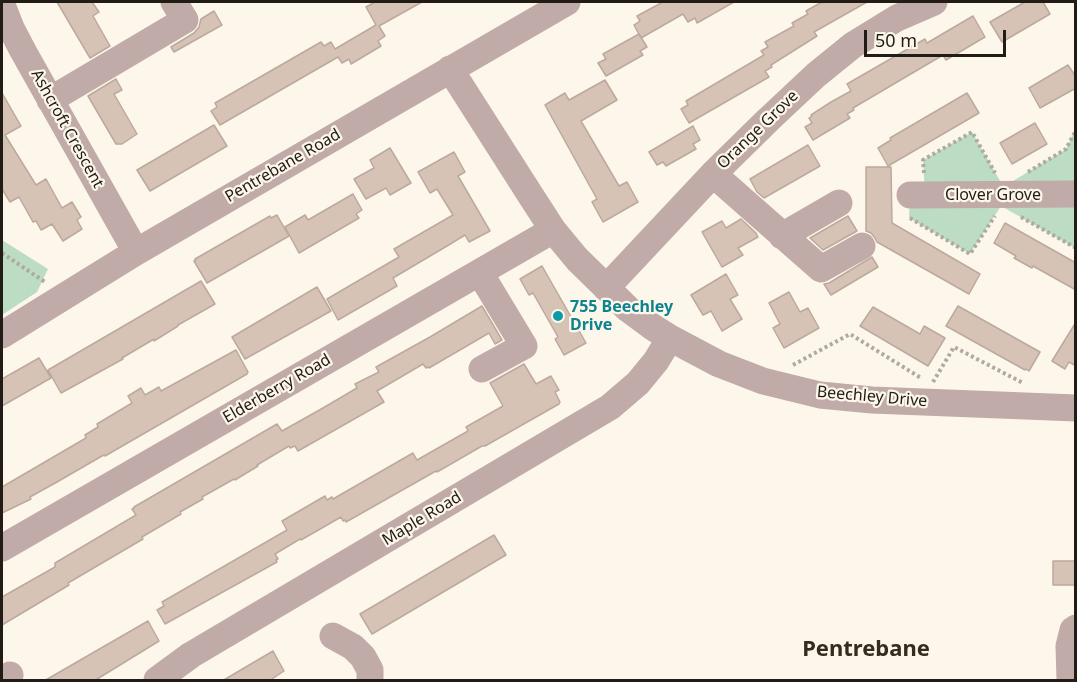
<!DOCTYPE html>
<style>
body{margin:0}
#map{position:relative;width:1077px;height:682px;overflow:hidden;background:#fdf7eb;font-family:"Noto Sans",sans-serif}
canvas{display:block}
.frame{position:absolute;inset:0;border:3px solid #211d16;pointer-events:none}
.scale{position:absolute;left:864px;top:30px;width:142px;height:27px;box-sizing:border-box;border:3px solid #211d16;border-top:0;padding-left:8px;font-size:18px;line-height:21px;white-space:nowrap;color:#211d16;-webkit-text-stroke:4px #fdf7eb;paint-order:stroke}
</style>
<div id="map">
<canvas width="1077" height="682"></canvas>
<div class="frame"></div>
<div class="scale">50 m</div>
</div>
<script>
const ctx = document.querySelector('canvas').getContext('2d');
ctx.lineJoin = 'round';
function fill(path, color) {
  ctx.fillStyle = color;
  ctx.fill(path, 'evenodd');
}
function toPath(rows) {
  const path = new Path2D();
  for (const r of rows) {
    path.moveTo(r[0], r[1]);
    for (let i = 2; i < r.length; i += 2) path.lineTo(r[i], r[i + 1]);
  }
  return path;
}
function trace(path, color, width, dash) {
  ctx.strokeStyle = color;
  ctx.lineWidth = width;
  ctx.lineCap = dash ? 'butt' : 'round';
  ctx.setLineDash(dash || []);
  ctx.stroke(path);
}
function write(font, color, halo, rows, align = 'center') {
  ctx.font = font + ' "Noto Sans",sans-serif';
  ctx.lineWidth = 4.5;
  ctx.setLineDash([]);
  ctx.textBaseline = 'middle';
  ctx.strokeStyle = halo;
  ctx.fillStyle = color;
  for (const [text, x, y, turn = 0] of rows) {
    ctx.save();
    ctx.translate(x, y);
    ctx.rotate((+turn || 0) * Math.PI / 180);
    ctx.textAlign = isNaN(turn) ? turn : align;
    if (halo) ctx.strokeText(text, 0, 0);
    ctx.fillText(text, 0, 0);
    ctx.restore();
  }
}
fill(toPath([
 [1075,130,1075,248,1001,206,970,254,909,218,910,195,925,194,923,160,972,132,1003,186,1013,181,1066,149],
 [2,240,48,269,37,292,2,315]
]), '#bddcc4');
const building = toPath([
 [57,2,92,2,99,12,93,16,110,46,90,58,57,2],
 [375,2,422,2,379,26,385,36,378,41,381,46,351,64,349,59,342,63,338,57,220,125,211,111,217,107,215,103,321,42,324,46,331,42,335,49,376,25,366,7,375,2],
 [663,2,734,2,697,23,695,18,688,22,683,14,641,38,634,25,640,21,637,16,663,2],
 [822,2,867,2,814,32,817,36,771,65,772,67,765,71,769,77,689,123,681,109,688,105,686,101,764,55,761,51,768,47,765,42,794,26,792,23,808,14,806,11,822,2],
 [1025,2,1043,2,1050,14,1002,42,990,22,1025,2],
 [214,11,222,25,174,52,171,47,194,33,199,27,201,19,214,11],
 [973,16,985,37,946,60,943,55,853,108,854,110,847,114,850,118,813,140,805,127,812,123,809,118,812,116,811,115,831,102,851,91,847,84,925,39,927,43,973,16],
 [639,34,647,47,640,51,643,55,606,76,598,63,606,59,603,54,639,34],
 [1068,65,1076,77,1076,88,1040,108,1029,88,1068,65],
 [116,79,122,90,114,94,137,134,122,144,116,144,88,96,116,79],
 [605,80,617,100,581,121,619,186,627,182,638,202,603,222,592,202,597,199,545,105,565,93,569,100,605,80],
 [2,93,21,126,5,135,36,185,46,179,62,208,72,202,81,217,77,220,82,229,63,241,52,224,41,230,36,221,33,222,19,197,10,202,2,189,2,93],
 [967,93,979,113,888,166,878,148,891,140,890,138,967,93],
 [1035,123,1047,144,1012,164,1000,143,1035,123],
 [214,125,227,146,150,191,137,170,214,125],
 [693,126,700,140,693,144,696,149,666,166,663,162,657,165,649,152,693,126],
 [808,145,820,166,764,198,757,192,750,179,808,145],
 [390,148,411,183,390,195,386,188,366,199,354,179,374,168,370,160,390,148],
 [454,152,465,172,458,176,490,231,469,242,465,235,447,246,393,278,397,286,338,320,327,299,399,257,394,249,453,215,437,189,430,193,418,172,454,152],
 [866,167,891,167,892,223,980,274,969,294,877,242,875,238,871,233,866,231,866,167],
 [353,194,362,210,356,214,359,218,299,253,285,227,305,215,308,220,353,194],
 [277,215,289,236,207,283,194,261,196,260,195,259,270,216,271,218,277,215],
 [848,216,857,231,823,250,810,238,848,216],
 [741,219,756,233,758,237,738,248,743,255,722,267,702,232,722,221,726,228,741,219],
 [1005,223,1076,263,1076,290,1033,266,1032,268,1014,258,1016,256,994,243,1005,223],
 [872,257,878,267,831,295,824,284,829,283,872,257],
 [542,266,586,343,564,355,555,339,558,337,533,293,529,295,520,279,542,266],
 [726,274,738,295,730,299,742,319,722,331,711,311,703,315,691,295,726,274],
 [201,281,215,304,178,325,178,326,154,341,154,339,122,358,123,359,61,393,48,370,201,281],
 [317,287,331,311,245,359,232,337,317,287],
 [789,292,800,312,808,308,819,328,784,348,773,328,780,324,769,303,789,292],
 [482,306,502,340,495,344,489,333,429,368,428,367,426,368,423,364,377,391,384,402,298,451,295,446,290,448,289,446,257,465,258,466,235,480,234,479,202,497,203,499,180,512,181,514,142,537,143,539,68,583,69,585,2,625,2,597,55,567,55,563,136,515,132,509,134,508,134,507,277,424,282,431,323,408,357,388,355,384,379,372,376,367,430,337,482,306],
 [958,306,1040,352,1029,371,1026,369,1025,370,946,326,958,306],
 [873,307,920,334,924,326,945,338,928,366,860,326,873,307],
 [1076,322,1076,366,1069,362,1065,369,1052,361,1076,322],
 [236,350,248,372,247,374,105,456,104,455,102,456,57,482,30,497,31,499,2,513,2,487,86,438,85,435,98,427,97,424,132,403,128,396,141,388,145,395,159,387,161,391,236,350],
 [39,358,51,378,2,406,2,379,39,358],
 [524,364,536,384,551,376,559,390,555,392,560,402,559,404,485,446,482,446,437,472,436,471,346,522,345,520,343,521,341,517,301,540,300,539,275,554,278,559,276,560,277,562,165,624,157,610,164,606,162,602,287,530,282,521,325,496,327,500,332,497,333,499,413,453,417,460,468,431,466,427,503,406,490,383,524,364],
 [494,535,506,555,372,634,360,614,494,535],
 [1053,561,1076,561,1076,585,1053,585,1053,561],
 [148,621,159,641,94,681,44,681,148,621],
 [273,651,284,671,269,681,222,681,273,651]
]);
fill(building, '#d6c3b6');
trace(building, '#bca99d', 1.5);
trace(toPath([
 [1028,172,1066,149,1076,130],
 [924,173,923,160,972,132,995,173],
 [1021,217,1076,248],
 [910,218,970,254,995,216],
 [2,253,45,282],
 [793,365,850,334,921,378],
 [933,382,954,347,1023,383]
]), '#afaa9f', 4, [3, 3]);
trace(toPath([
 [2,5,11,28,23,51,136,252],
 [450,69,531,196,553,230,577,259,628,309,651,326,670,338,719,364,763,381,820,395,872,400,1076,408],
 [50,100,185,20,174,2],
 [713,174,821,269,862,246],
 [910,195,1076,194],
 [782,236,839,203],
 [480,273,524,346,482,369],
 [606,288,713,174,768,120,816,75,853,45,897,18,934,2],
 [2,335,136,252,567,2],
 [2,548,553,230],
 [333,636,353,647,363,657,370,670,370,680],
 [2,679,10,675],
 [157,680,191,655,610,407,638,383,656,361,670,338],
 [1070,680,1069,646,1073,630,1076,628]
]), '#c0aba9', 27);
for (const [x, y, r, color] of [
 [558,316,6,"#0f9aa8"]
]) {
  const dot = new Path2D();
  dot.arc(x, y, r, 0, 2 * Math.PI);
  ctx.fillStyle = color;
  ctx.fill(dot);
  trace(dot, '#fdf7eb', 2);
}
write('16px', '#211d16', '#fdf7eb', [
 ["Ashcroft Crescent",67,129,61],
 ["Orange Grove",758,130,-44],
 ["Pentrebane Road",283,166,-30],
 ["Clover Grove",993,195],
 ["Elderberry Road",277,389,-30],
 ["Beechley Drive",872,397,5],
 ["Maple Road",422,519,-31]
]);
write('bold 16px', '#0d838f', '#fdf7eb', [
 ["755 Beechley",570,307],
 ["Drive",570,325]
], 'left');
write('bold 22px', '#342c1d', '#fdf7eb', [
 ["Pentrebane",866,650]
]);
</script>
